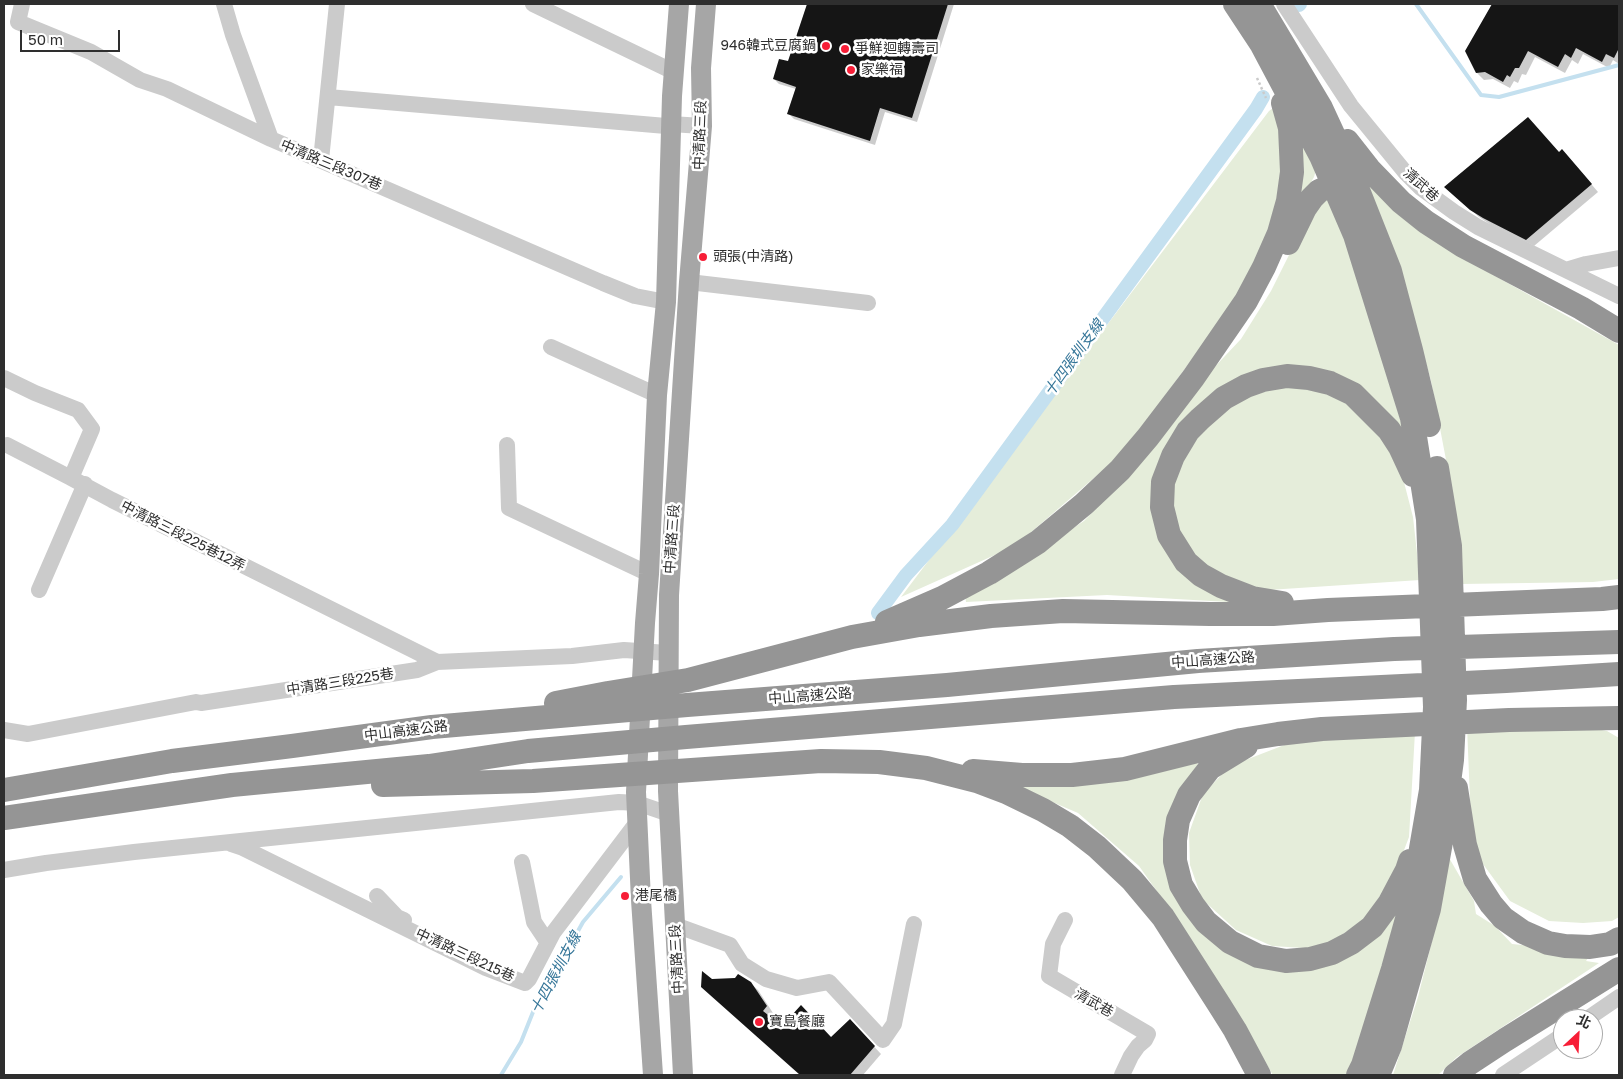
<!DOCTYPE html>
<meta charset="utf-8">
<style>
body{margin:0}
#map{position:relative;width:1623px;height:1079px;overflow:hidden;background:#fff;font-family:"Golos Text","Noto Sans TC",sans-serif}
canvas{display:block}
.frame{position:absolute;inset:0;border:5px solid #2e2e2e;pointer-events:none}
.north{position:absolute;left:1553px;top:1009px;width:50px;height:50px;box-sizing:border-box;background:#fff;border:1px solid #ababab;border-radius:50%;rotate:25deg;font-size:14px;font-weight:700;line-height:20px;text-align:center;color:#2e2e2e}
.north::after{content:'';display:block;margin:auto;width:18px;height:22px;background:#f71e37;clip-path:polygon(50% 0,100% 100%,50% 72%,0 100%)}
.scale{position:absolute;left:20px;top:30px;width:100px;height:22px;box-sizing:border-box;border:2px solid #2e2e2e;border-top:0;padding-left:6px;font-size:15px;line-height:18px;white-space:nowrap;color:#2e2e2e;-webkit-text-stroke:4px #fff;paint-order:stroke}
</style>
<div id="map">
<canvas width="1623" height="1079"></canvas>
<div class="frame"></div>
<div class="north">北</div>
<div class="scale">50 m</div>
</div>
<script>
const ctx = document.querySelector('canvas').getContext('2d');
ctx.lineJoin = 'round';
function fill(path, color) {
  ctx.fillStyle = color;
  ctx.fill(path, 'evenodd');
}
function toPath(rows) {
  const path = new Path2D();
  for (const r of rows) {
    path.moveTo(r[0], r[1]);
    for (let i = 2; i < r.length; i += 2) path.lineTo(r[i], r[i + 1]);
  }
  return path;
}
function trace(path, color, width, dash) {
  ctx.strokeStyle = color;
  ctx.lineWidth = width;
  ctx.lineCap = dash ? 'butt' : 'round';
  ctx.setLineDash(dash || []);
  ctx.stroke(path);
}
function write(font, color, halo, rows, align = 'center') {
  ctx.font = font + ' "Golos Text","Noto Sans TC",sans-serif';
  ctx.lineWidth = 5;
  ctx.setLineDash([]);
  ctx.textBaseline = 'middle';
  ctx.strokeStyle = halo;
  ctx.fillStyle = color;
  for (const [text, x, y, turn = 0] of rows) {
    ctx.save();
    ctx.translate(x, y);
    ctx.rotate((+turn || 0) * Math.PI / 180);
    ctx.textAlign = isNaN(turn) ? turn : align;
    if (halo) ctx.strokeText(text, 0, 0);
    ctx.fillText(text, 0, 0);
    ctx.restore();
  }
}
fill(toPath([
 [1276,106,1283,135,1278,221,1250,280,1123,453,1015,546,901,597,1269,111],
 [1305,137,1316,170,1314,177,1295,211,1297,169],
 [1365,176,1479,267,1619,345,1619,579,1593,582,1461,584,1447,465,1431,381,1408,298],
 [1332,196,1406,438,1367,403,1274,374,1195,414,1155,514,1227,598,1228,602,1107,595,966,602,965,595,994,579,1084,521,1143,459,1193,390,1241,339,1271,291,1295,243,1317,205],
 [1271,385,1313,387,1341,396,1371,419,1398,459,1413,517,1420,580,1253,591,1217,580,1175,542,1167,477,1221,406],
 [1571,724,1607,731,1619,738,1619,917,1612,921,1583,923,1549,921,1510,901,1472,849,1467,726],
 [1318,732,1415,732,1409,837,1395,874,1363,921,1320,949,1272,946,1236,930,1202,899,1190,865,1189,833,1203,794,1230,766],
 [1194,758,1198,764,1173,803,1166,836,1211,938,1311,969,1402,907,1349,1075,1273,1075,1190,938,1139,866,1078,813,1022,789,1023,781],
 [1448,856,1474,901,1476,914,1495,926,1512,944,1592,952,1586,961,1599,963,1457,1057,1438,1075,1393,1075,1418,997,1437,921]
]), '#e5edda');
fill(toPath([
 [808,4,954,4,917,122,885,112,875,145,794,119,789,114,796,89,779,84,774,79,789,63],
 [1494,4,1619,4,1619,64,1613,60,1609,68,1583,54,1578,64,1572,60,1565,73,1535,57,1526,75,1522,74,1518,83,1514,81,1510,88,1493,79,1484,80,1477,73,1467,51],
 [1569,158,1598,192,1534,246,1491,225,1479,217,1453,194],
 [712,980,750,983,758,990,773,1013,770,1018,783,1028,831,1039,857,1028,881,1054,863,1075,801,1075,710,994]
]), '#0003');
trace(toPath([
 [1416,4,1481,95,1499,97,1619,65],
 [501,1075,521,1042,533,1012,583,922,621,877]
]), '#c4e0ef', 4);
trace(toPath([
 [1299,5,1300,4],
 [878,613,906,575,952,525,1256,109,1263,97]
]), '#c4e0ef', 14);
fill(toPath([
 [807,4,948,4,912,118,880,108,870,141,787,114,796,87,773,79,779,59,788,61],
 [1492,4,1619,4,1619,48,1614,58,1606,54,1602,62,1576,48,1571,58,1565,54,1558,67,1528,51,1519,68,1515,68,1510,77,1507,75,1503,82,1485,72,1476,73,1465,51],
 [1528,117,1559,152,1562,149,1592,184,1526,240,1483,218,1470,210,1444,187],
 [702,971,712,979,735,978,738,974,751,982,767,1006,763,1011,782,1026,801,1005,831,1037,850,1019,875,1046,850,1075,800,1075,701,987]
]), '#151515');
trace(toPath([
 [1257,78,1266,98],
 [856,1075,875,1051]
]), '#cbcbcb', 2.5, [2.5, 2.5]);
trace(toPath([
 [22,4,18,22,91,52,140,80,167,89,271,139,603,283,635,296,666,302],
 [224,4,233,35,271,139],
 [533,4,674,72],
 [1284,4,1351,106,1405,172,1421,188,1454,212,1478,227,1619,296],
 [328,97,666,126,671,124,702,126],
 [321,160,337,4],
 [1566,270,1586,264,1619,258],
 [689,282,868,303],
 [551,347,657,395],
 [4,378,35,393,78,410,92,429,71,478,112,500,437,662],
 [7,445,71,478],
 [507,445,509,508,649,574],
 [39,590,85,484],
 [4,730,28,734,196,702,201,703,417,670,437,662,572,656,624,650,668,653],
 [231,844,243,848,486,968,525,983,529,979,553,933,638,821],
 [522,862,534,922,548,943],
 [4,870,46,863,134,852,619,802,637,803,669,814],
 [377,896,397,917,404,920],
 [1065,920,1053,944,1049,976,1148,1034,1145,1040,1138,1046,1131,1056,1122,1075],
 [675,925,730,945,742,964,766,979,797,988,829,982,883,1040,894,1024,914,924],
 [1587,1019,1619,997],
 [1503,1075,1563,1035]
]), '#cbcbcb', 16);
trace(toPath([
 [653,1075,641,900,636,792,645,623,649,574,657,395,666,302,672,96,679,4],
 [683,1075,668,791,669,595,689,282,702,126,701,68,706,4]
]), '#a6a6a6', 20);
trace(toPath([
 [1235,4,1262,45,1321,156,1355,235,1412,418,1428,519,1435,707,1431,790,1412,901,1393,969,1363,1065,1358,1075],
 [1259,4,1321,108,1352,175,1390,271,1411,350,1429,425],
 [1347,141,1369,169,1401,202,1426,222,1463,246,1581,308,1619,331],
 [1288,243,1305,208,1312,198,1319,191,1349,177],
 [1282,603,1252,598,1221,586,1201,575,1186,562,1169,535,1162,507,1163,482,1173,456,1188,431,1200,419,1224,398,1246,386,1263,380,1287,376,1309,378,1330,383,1353,394,1389,430,1400,447,1413,475],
 [887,622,942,598,989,573,1038,542,1084,504,1120,470,1148,437,1193,378,1246,301,1264,267,1279,233,1288,201,1292,172,1290,128,1283,103],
 [556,703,608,693,688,680,852,637,919,625,991,616,1063,611,1210,614,1273,614,1328,610,1602,599,1619,597],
 [1246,746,1210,768,1189,795,1178,820,1175,840,1175,861,1181,885,1193,905,1206,922,1230,942,1258,956,1286,961,1310,959,1332,953,1351,943,1372,927,1389,904,1407,870,1410,861],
 [973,771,1022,775,1072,775,1125,769,1241,740,1278,734,1322,729,1509,720,1619,718],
 [383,785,533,781,821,761,879,762,926,768,977,781,1006,792,1043,810,1070,826,1097,847,1132,880,1163,917,1220,1006,1235,1030,1259,1075],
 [1456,788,1465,845,1475,879,1491,904,1503,918,1523,932,1548,943,1565,946,1590,947,1610,944,1619,939],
 [4,790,172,761,292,746,432,727,687,705,947,685,1198,661,1394,649,1619,642],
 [4,818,232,785,429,766,528,751,686,737,1174,697,1506,681,1619,674],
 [1378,1075,1390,1046,1429,909,1441,842,1452,760,1455,700,1450,546,1437,468],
 [1455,1075,1470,1063,1505,1040,1619,969]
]), '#959595', 24);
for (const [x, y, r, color] of [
 [826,46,5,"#f71e37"],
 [845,49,5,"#f71e37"],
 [851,70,5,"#f71e37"],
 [703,257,5,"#f71e37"],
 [625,896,5,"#f71e37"],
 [759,1022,5,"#f71e37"]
]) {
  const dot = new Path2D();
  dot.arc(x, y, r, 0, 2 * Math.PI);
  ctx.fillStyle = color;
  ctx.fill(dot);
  trace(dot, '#fff', 2);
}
write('14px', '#2e2e2e', '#fff', [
 ["946韓式豆腐鍋",816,46,"right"],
 ["爭鮮迴轉壽司",855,49],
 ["家樂福",861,70],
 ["頭張(中清路)",713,257],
 ["港尾橋",635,896],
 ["寶島餐廳",769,1022]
], 'left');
write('14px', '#2e2e2e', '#fff', [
 ["中清路三段",700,135,-88],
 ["中清路三段307巷",331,165,23],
 ["清武巷",1421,185,42],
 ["中清路三段225巷12弄",183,536,27],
 ["中清路三段",672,539,-86],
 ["中山高速公路",1213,660,-4],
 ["中清路三段225巷",340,682,-9],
 ["中山高速公路",810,696,-4],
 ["中山高速公路",406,731,-7],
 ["中清路三段215巷",465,955,25],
 ["中清路三段",677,959,-93],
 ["清武巷",1094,1003,30]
]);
write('italic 15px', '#347598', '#fff', [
 ["十四張圳支線",1074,358,-54],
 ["十四張圳支線",556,973,-62]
]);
</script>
